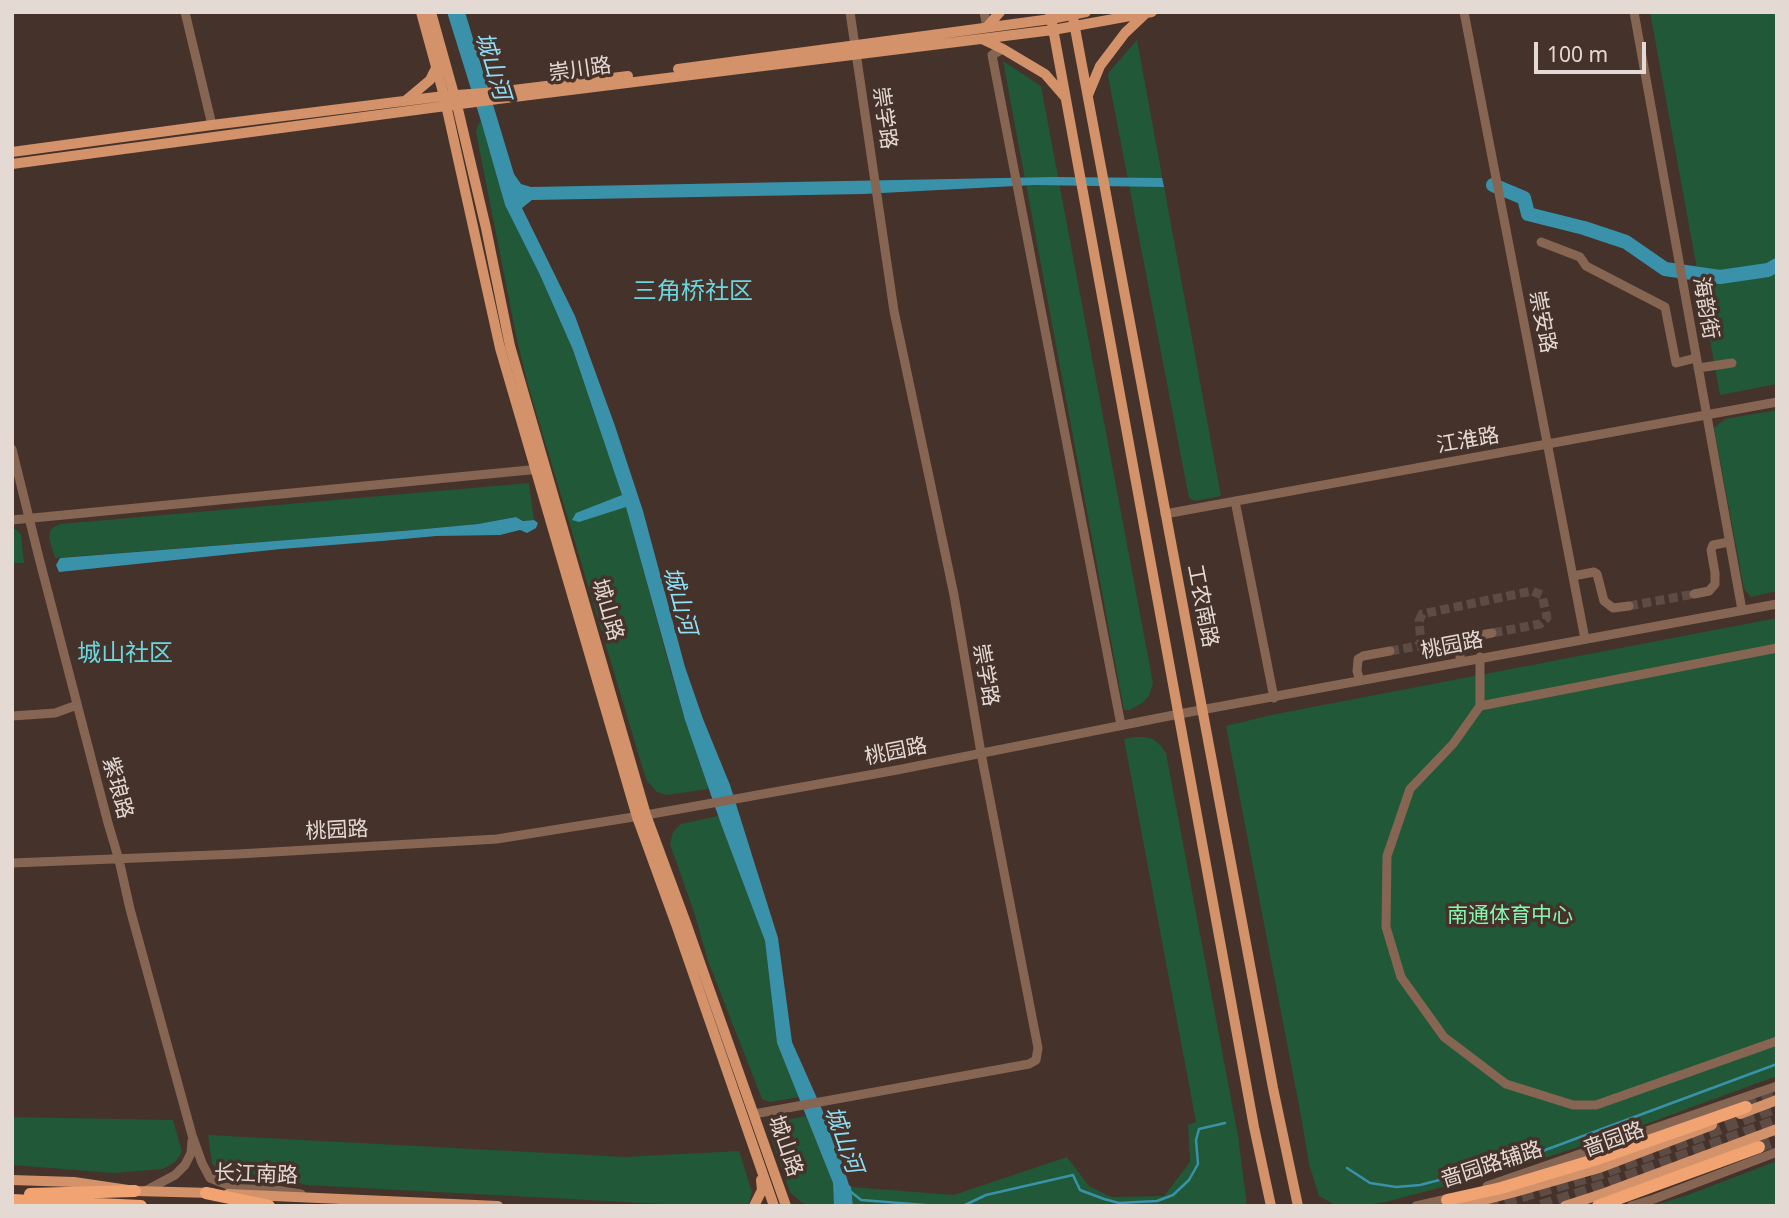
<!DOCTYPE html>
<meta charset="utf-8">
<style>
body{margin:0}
#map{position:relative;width:1789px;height:1218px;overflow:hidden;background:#45322a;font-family:"Noto Sans",sans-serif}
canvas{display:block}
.frame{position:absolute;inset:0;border:14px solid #e5d9d4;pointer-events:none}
.scale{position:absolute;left:1534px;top:42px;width:112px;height:32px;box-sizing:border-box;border:4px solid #e5d9d4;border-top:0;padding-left:9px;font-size:21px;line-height:24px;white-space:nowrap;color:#e5d9d4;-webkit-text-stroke:5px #45322a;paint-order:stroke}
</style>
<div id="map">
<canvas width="1789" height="1218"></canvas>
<div class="frame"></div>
<div class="scale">100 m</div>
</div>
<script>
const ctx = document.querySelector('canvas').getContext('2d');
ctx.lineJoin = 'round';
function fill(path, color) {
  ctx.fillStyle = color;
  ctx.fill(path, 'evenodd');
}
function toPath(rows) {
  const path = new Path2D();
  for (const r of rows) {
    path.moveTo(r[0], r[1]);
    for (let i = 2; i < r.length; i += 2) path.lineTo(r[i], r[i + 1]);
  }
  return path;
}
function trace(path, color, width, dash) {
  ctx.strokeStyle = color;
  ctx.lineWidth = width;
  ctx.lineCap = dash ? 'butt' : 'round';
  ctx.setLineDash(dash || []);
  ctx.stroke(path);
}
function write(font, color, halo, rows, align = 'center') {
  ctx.font = font + ' "Noto Sans","Noto Sans SC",sans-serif';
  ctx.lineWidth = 7;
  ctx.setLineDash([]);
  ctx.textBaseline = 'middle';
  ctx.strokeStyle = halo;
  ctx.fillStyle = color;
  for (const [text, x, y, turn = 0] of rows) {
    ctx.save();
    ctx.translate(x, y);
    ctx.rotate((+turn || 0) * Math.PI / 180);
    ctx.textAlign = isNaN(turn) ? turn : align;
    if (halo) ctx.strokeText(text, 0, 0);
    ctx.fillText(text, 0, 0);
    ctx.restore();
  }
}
fill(toPath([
 [1650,12,1777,12,1777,384,1720,395],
 [1137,40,1221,496,1206,499,1195,501,1189,498,1108,76,1109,72],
 [1003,61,1041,86,1153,683,1149,696,1142,703,1130,710,1124,710],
 [481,121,505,205,540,275,573,350,626,506,670,669,685,720,709,789,666,795,657,792,647,781,642,766,528,385,517,340,476,132,478,125],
 [1777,410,1777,591,1751,597,1744,589,1714,428,1725,419],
 [529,483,534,520,525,521,516,517,478,524,414,530,55,558,49,538,50,531,55,526,61,524],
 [14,528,21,534,24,563,12,563,12,529],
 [1777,618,1777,1076,1627,1131,1508,1170,1385,1202,1361,1206,1337,1206,1319,1196,1309,1164,1301,1116,1226,726,1271,715],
 [1135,737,1145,737,1153,739,1161,746,1166,753,1238,1136,1247,1206,853,1206,851,1187,954,1195,1067,1157,1089,1186,1111,1197,1164,1196,1190,1162,1188,1125,1196,1122,1124,739],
 [718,816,765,941,777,1043,799,1097,770,1102,762,1099,708,961,695,915,670,844,673,832,681,824],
 [806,1116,833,1183,834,1206,812,1206,802,1203,790,1192,770,1134,771,1126,775,1122],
 [12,1117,173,1120,182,1152,175,1162,163,1169,114,1173,12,1165],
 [208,1135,625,1157,739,1151,752,1192,749,1203,744,1206,700,1206,306,1185,281,1177,222,1172,212,1164],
 [1777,1161,1777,1206,1651,1206,1685,1196]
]), '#205838');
fill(toPath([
 [447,12,465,12,514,174,521,184,531,187,1055,177,1162,178,1164,187,1034,185,863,194,532,200,522,208,575,316,615,426,643,511,685,667,703,719,730,785,778,938,792,1042,824,1114,842,1163,849,1185,851,1187,853,1206,834,1206,833,1183,777,1043,765,941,721,824,685,720,626,507,579,522,572,520,576,513,622,495,573,350,540,275,505,205,481,121],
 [516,517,523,521,534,520,538,523,536,528,527,533,520,530,500,535,436,536,382,541,281,549,59,572,56,565,60,558,414,530,478,524]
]), '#3992aa');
trace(toPath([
 [1347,1168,1370,1183,1396,1187,1420,1185,1521,1159,1777,1064],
 [850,1191,861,1200,938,1206],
 [963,1206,986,1195,1073,1175,1080,1190,1104,1199,1119,1203,1157,1201,1173,1195,1189,1180,1198,1164,1196,1140,1199,1129,1225,1123]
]), '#3992aa', 2.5);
trace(toPath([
 [1493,185,1524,198,1528,214,1584,228,1626,242,1665,269,1720,277,1768,270,1777,265]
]), '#3992aa', 14);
trace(toPath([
 [1629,606,1694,594],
 [1390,651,1418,646,1421,642,1419,621,1422,614,1532,591,1542,595,1547,618,1540,624,1492,633]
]), '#5d4b44', 9, [9, 4.5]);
trace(toPath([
 [1746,1107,1777,1094],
 [1759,1147,1777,1140],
 [1487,1206,1599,1174,1777,1107],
 [1541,1206,1603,1186,1777,1121]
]), '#5d4b44', 12, [12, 6]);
trace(toPath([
 [185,12,212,125],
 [984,12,987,27],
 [1464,12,1585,639],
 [1634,12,1742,610],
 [1003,49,992,55,1121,725],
 [1541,242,1580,257,1586,266,1665,307,1676,363,1696,358],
 [1698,368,1732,363],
 [12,449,38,554,108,823,119,860,130,909,192,1135,202,1163,210,1178,228,1185,257,1187,301,1194],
 [1235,501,1274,698],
 [1165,514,1777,402],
 [12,520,540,469],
 [1573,576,1594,572,1597,574,1604,601,1613,608,1629,606],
 [1694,594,1709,591,1715,584,1715,573,1711,550,1713,545,1729,542],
 [1480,657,1480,706,1453,744,1410,789,1387,856,1386,927,1401,977,1444,1037,1506,1084,1573,1105,1596,1105,1777,1041],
 [1461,662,1458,645,1460,641,1465,638,1492,633],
 [1360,681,1357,671,1358,659,1363,656,1390,651],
 [1480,706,1777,648],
 [12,716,55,713,77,705],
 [12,863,238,854,497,839,646,815,897,770,1179,714,1777,604],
 [754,1114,1029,1064,1036,1060,1038,1048,981,753,954,595,894,311,850,12],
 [1487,1186,1777,1086],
 [147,1190,175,1175,185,1165,191,1153,192,1141],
 [1416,1206,1451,1198],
 [1631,1206,1654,1199,1777,1152]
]), '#866652', 9);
trace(toPath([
 [421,12,444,96,500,348,637,817,677,927,774,1206],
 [431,12,457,105,486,228,510,346,646,815,686,923,786,1206],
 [1050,12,1254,1127,1271,1206],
 [1072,12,1273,1088,1298,1206],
 [987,27,1000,12],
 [982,39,1003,49,1045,74,1065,97],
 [678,69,1051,19,1086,12],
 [1088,95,1100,66,1125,33,1144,15],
 [405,101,430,80,436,68],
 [12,152,212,125,444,96,497,92,628,76],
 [12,164,498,99,1053,30,1152,12],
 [1740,1114,1777,1100],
 [12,1180,74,1182,135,1191,212,1193],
 [228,1194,498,1206],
 [754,1206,762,1190,761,1180],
 [1461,1206,1515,1192,1599,1168,1712,1125],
 [1565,1206,1605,1193,1777,1129]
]), '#d39269', 10);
trace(toPath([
 [206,1193,269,1206],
 [30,1194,135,1191],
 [12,1200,141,1206],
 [1447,1200,1501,1188,1594,1160,1746,1107],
 [1598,1206,1759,1147]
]), '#f1a372', 12);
write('21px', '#e5d9d4', '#45322a', [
 ["崇川路",580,70,-8],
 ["崇学路",884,118,82],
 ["海韵街",1705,308,80],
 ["崇安路",1542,322,79],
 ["江淮路",1468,441,-10],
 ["工农南路",1202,606,79],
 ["城山路",607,610,74],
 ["桃园路",1452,646,-11],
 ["崇学路",985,675,80],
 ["桃园路",896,752,-11],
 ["紫琅路",117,788,75],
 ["桃园路",337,831,-3],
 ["啬园路",1614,1140,-20],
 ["城山路",785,1146,71],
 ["啬园路辅路",1492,1165,-18],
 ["长江南路",256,1175,2]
]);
write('21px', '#85f6b0', '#45322a', [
 ["南通体育中心",1510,916]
]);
write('italic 23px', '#8edff8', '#45322a', [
 ["城山河",492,66,73],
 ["城山河",679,601,75],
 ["城山河",843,1140,70]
]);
write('24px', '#6ad6de', '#45322a', [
 ["三角桥社区",693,292],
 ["城山社区",125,654]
]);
</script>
